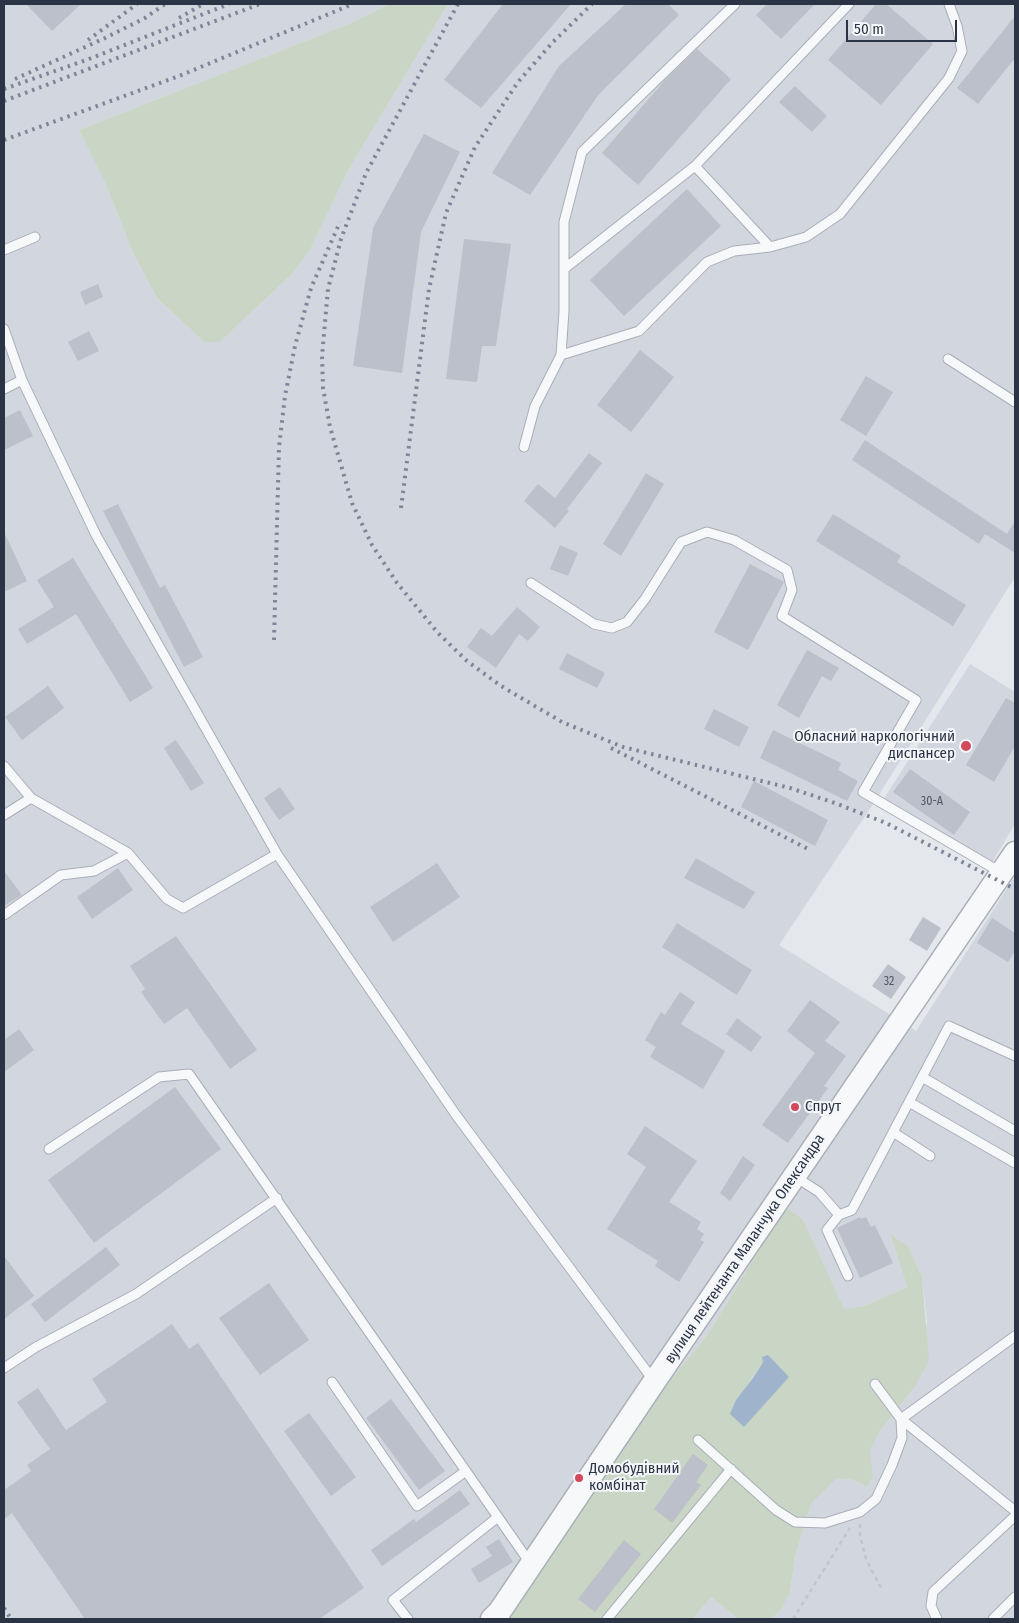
<!DOCTYPE html>
<meta charset="utf-8">
<style>
body{margin:0}
#map{position:relative;width:1019px;height:1623px;overflow:hidden;background:#e4e7ec;font-family:"Fira Sans Condensed",sans-serif}
canvas{display:block}
.frame{position:absolute;inset:0;border:5px solid #2b3445;pointer-events:none}
.scale{position:absolute;left:846px;top:20px;width:111px;height:22px;box-sizing:border-box;border:2px solid #2b3445;border-top:0;padding-left:6px;font-size:15px;line-height:18px;white-space:nowrap;color:#2b3445;-webkit-text-stroke:4px #f4f6f9;paint-order:stroke}
</style>
<div id="map">
<canvas width="1019" height="1623"></canvas>
<div class="frame"></div>
<div class="scale">50 m</div>
</div>
<script>
const ctx = document.querySelector('canvas').getContext('2d');
ctx.lineJoin = 'round';
function fill(path, color) {
  ctx.fillStyle = color;
  ctx.fill(path, 'evenodd');
}
function toPath(rows) {
  const path = new Path2D();
  for (const r of rows) {
    path.moveTo(r[0], r[1]);
    for (let i = 2; i < r.length; i += 2) path.lineTo(r[i], r[i + 1]);
  }
  return path;
}
function trace(path, color, width, dash) {
  ctx.strokeStyle = color;
  ctx.lineWidth = width;
  ctx.lineCap = dash ? 'butt' : 'round';
  ctx.setLineDash(dash || []);
  ctx.stroke(path);
}
function write(font, color, halo, rows, align = 'center') {
  ctx.font = font + ' "Fira Sans Condensed",sans-serif';
  ctx.lineWidth = 4;
  ctx.setLineDash([]);
  ctx.textBaseline = 'middle';
  ctx.strokeStyle = halo;
  ctx.fillStyle = color;
  for (const [text, x, y, turn = 0] of rows) {
    ctx.save();
    ctx.translate(x, y);
    ctx.rotate((+turn || 0) * Math.PI / 180);
    ctx.textAlign = isNaN(turn) ? turn : align;
    if (halo) ctx.strokeText(text, 0, 0);
    ctx.fillText(text, 0, 0);
    ctx.restore();
  }
}
fill(toPath([
 [4,4,389,4,346,25,79,130,106,185,133,253,157,298,204,342,220,342,292,274,310,250,349,169,448,4,1015,4,1015,577,877,798,779,945,916,1031,1015,876,1015,1619,771,1619,780,1611,790,1593,795,1557,811,1504,836,1479,850,1479,867,1487,873,1477,869,1451,880,1431,914,1388,927,1322,922,1277,908,1246,890,1234,907,1287,864,1306,844,1310,803,1219,785,1207,708,1334,656,1398,508,1619,4,1619],
 [970,664,1015,692,1015,824,991,864,883,800],
 [711,1597,738,1619,693,1619]
]), '#d2d6de');
fill(toPath([
 [389,4,448,4,349,169,310,250,292,274,220,342,204,342,157,298,133,253,106,185,79,130,346,25],
 [785,1207,803,1219,844,1309,864,1306,907,1287,890,1234,908,1246,922,1277,929,1361,914,1388,880,1431,870,1450,873,1477,867,1487,850,1479,836,1479,811,1504,795,1557,790,1593,780,1611,771,1619,738,1619,711,1597,693,1619,508,1619,656,1398,708,1334],
 [763,1362,744,1426,745,1389]
]), '#c9d6c5');
fill(toPath([
 [768,1355,789,1377,744,1427,730,1414,736,1400,753,1378,763,1362,762,1357]
]), '#9fb4cc');
fill(toPath([
 [26,4,81,4,52,31],
 [503,4,571,4,481,108,444,80],
 [626,4,668,4,679,15,599,94,530,195,492,173,559,66],
 [767,4,815,4,781,39,756,15],
 [876,4,886,4,933,44,881,105,828,60],
 [1015,16,1015,58,978,104,957,88],
 [697,49,731,79,638,185,602,153,665,80],
 [795,86,827,116,812,132,779,102],
 [424,134,460,152,421,232,402,373,353,366,373,228],
 [687,189,721,226,624,316,590,280],
 [464,239,511,244,496,346,482,346,477,382,446,379],
 [98,284,103,297,85,305,80,292],
 [89,331,99,351,78,361,68,342],
 [640,350,674,377,631,432,597,405],
 [866,376,893,392,866,436,840,420],
 [20,410,33,436,4,450,4,418],
 [865,440,1007,534,1015,521,1015,553,985,534,979,544,852,460],
 [589,453,602,463,567,509,569,511,555,528,524,501,538,484,555,498],
 [646,473,664,484,621,556,603,544],
 [118,504,160,588,165,585,203,657,184,667,103,511],
 [833,514,901,556,897,562,966,605,953,626,816,541],
 [4,532,27,581,4,592],
 [560,545,578,553,568,576,550,569],
 [73,558,153,688,130,702,76,614,27,644,18,629,54,607,37,580],
 [750,564,784,582,748,650,714,632],
 [517,607,540,627,528,641,519,634,496,668,467,647,481,628,492,636],
 [807,650,839,668,831,681,822,676,799,718,777,705],
 [567,653,605,673,597,688,559,669],
 [48,686,64,708,22,740,5,717],
 [1006,698,1015,703,1015,746,994,782,966,765],
 [714,709,749,727,739,747,704,729],
 [773,730,841,763,838,770,858,781,847,801,760,758],
 [176,740,204,783,191,791,164,748],
 [910,769,970,812,954,835,893,792],
 [754,781,828,820,815,846,741,807],
 [280,787,295,809,279,820,264,798],
 [696,858,755,892,744,909,684,878],
 [437,863,460,897,393,942,370,907],
 [118,868,133,890,92,919,77,897],
 [4,871,22,895,4,906],
 [923,917,941,928,927,951,909,940],
 [992,918,1015,933,1015,951,1008,962,977,943],
 [677,923,752,970,737,995,662,947],
 [176,936,257,1050,230,1069,187,1008,164,1024,141,992,145,989,130,966],
 [888,964,906,977,891,999,872,986],
 [680,992,695,1002,681,1024,725,1051,703,1089,650,1057,656,1047,645,1040,661,1012,665,1015],
 [810,1000,840,1022,825,1041,846,1056,824,1086,828,1088,788,1143,762,1125,815,1053,787,1031],
 [737,1018,762,1037,751,1052,726,1034],
 [19,1029,34,1050,4,1072,4,1040],
 [175,1087,221,1149,94,1243,48,1180],
 [645,1126,697,1161,669,1202,701,1222,697,1229,704,1234,700,1240,704,1242,679,1282,655,1266,658,1261,607,1229,646,1167,627,1154],
 [743,1156,755,1165,730,1201,720,1193],
 [860,1217,861,1219,866,1217,871,1227,875,1225,893,1263,860,1278,837,1228],
 [106,1247,120,1265,45,1322,31,1304],
 [4,1256,34,1296,4,1319],
 [269,1283,309,1340,260,1375,219,1318],
 [172,1324,189,1349,198,1343,364,1588,319,1619,85,1619,12,1513,4,1519,4,1490,31,1471,27,1465,50,1449,17,1402,38,1388,66,1430,107,1402,92,1379],
 [391,1399,445,1471,419,1490,366,1418],
 [309,1413,356,1477,331,1496,284,1431],
 [693,1454,708,1465,696,1482,701,1485,672,1523,654,1509],
 [460,1490,470,1504,382,1566,371,1550,414,1519,416,1522],
 [499,1539,513,1562,479,1583,471,1569,492,1556,486,1547],
 [624,1540,641,1554,595,1612,578,1599]
]), '#bbc0ca');
const service = toPath([
 [695,166,770,247],
 [4,250,35,237],
 [564,269,695,166,849,4],
 [4,329,22,380,4,389],
 [561,355,564,311,564,222,582,152,735,4],
 [948,359,1015,402],
 [22,380,96,535,277,854,456,1115,654,1381],
 [524,447,535,406,561,355,639,331,707,262,734,251,770,247,806,237,840,214,949,78,962,51,957,26,949,4],
 [531,583,594,624,612,628,627,622,645,599,681,542,707,532,734,540,787,570,792,590,782,616,916,700,863,792,1002,873],
 [4,766,31,798,128,853,167,899,183,908,277,854],
 [4,815,31,798],
 [4,915,61,875,94,871,128,853],
 [922,1077,1015,1131],
 [909,1102,1015,1163],
 [893,1132,930,1156],
 [49,1149,159,1077,189,1074,530,1563],
 [794,1176,819,1192,839,1215],
 [848,1276,827,1230,839,1215,852,1210,949,1026,1015,1056],
 [4,1368,36,1347,136,1294,277,1198],
 [332,1382,417,1506,466,1471],
 [875,1384,901,1419,1015,1511],
 [698,1440,776,1510,795,1522,825,1523,860,1512,876,1499,892,1465,902,1438,901,1419,1015,1336],
 [408,1619,393,1600,498,1517],
 [607,1619,731,1469],
 [937,1619,931,1606,933,1592,1015,1516],
 [993,1619,1015,1597]
]);
const tertiary = toPath([
 [492,1619,500,1611,654,1382,1015,853]
]);
trace(service, '#a9aeb7', 11);
trace(tertiary, '#a9aeb7', 25);
trace(toPath([
 [860,1524,860,1535,866,1559,881,1588],
 [793,1619,850,1528]
]), '#c2c5cb', 2.5, [4, 4]);
trace(service, '#f7f8fa', 9);
trace(tertiary, '#f7f8fa', 22);
trace(toPath([
 [458,4,366,173,341,239,328,289,322,356,323,388,330,427,352,503,372,545,397,583,438,633,467,661,501,686,562,722,623,747,790,788,835,803,886,823,1015,889],
 [179,18,203,4],
 [88,40,137,4],
 [15,79,105,38,145,18,165,4],
 [4,89,89,59,229,4],
 [4,101,260,4],
 [4,140,179,76,353,4],
 [401,508,429,289,446,213,475,147,518,82,553,42,592,4],
 [274,640,279,447,285,396,295,346,311,288,340,222],
 [611,748,810,850],
 [4,1608,11,1619]
]), '#7d8696', 4, [2.5, 5]);
for (const [x, y, r, color] of [
 [966,746,6,"#d1495b"],
 [795,1107,5,"#d1495b"],
 [579,1478,5,"#d1495b"]
]) {
  const dot = new Path2D();
  dot.arc(x, y, r, 0, 2 * Math.PI);
  ctx.fillStyle = color;
  ctx.fill(dot);
  trace(dot, '#f4f6f9', 2);
}
write('12px', '#4f5766', null, [
 ["30-А",932,802],
 ["32",889,982]
]);
write('15px', '#2b3445', '#f4f6f9', [
 ["Обласний наркологічний",955,737,"right"],
 ["диспансер",955,754,"right"],
 ["Спрут",805,1107],
 ["Домобудівний",589,1469],
 ["комбінат",589,1486]
], 'left');
write('15px', '#2b3445', '#f4f6f9', [
 ["вулиця лейтенанта Маланчука Олександра",745,1249,-56]
]);
</script>
